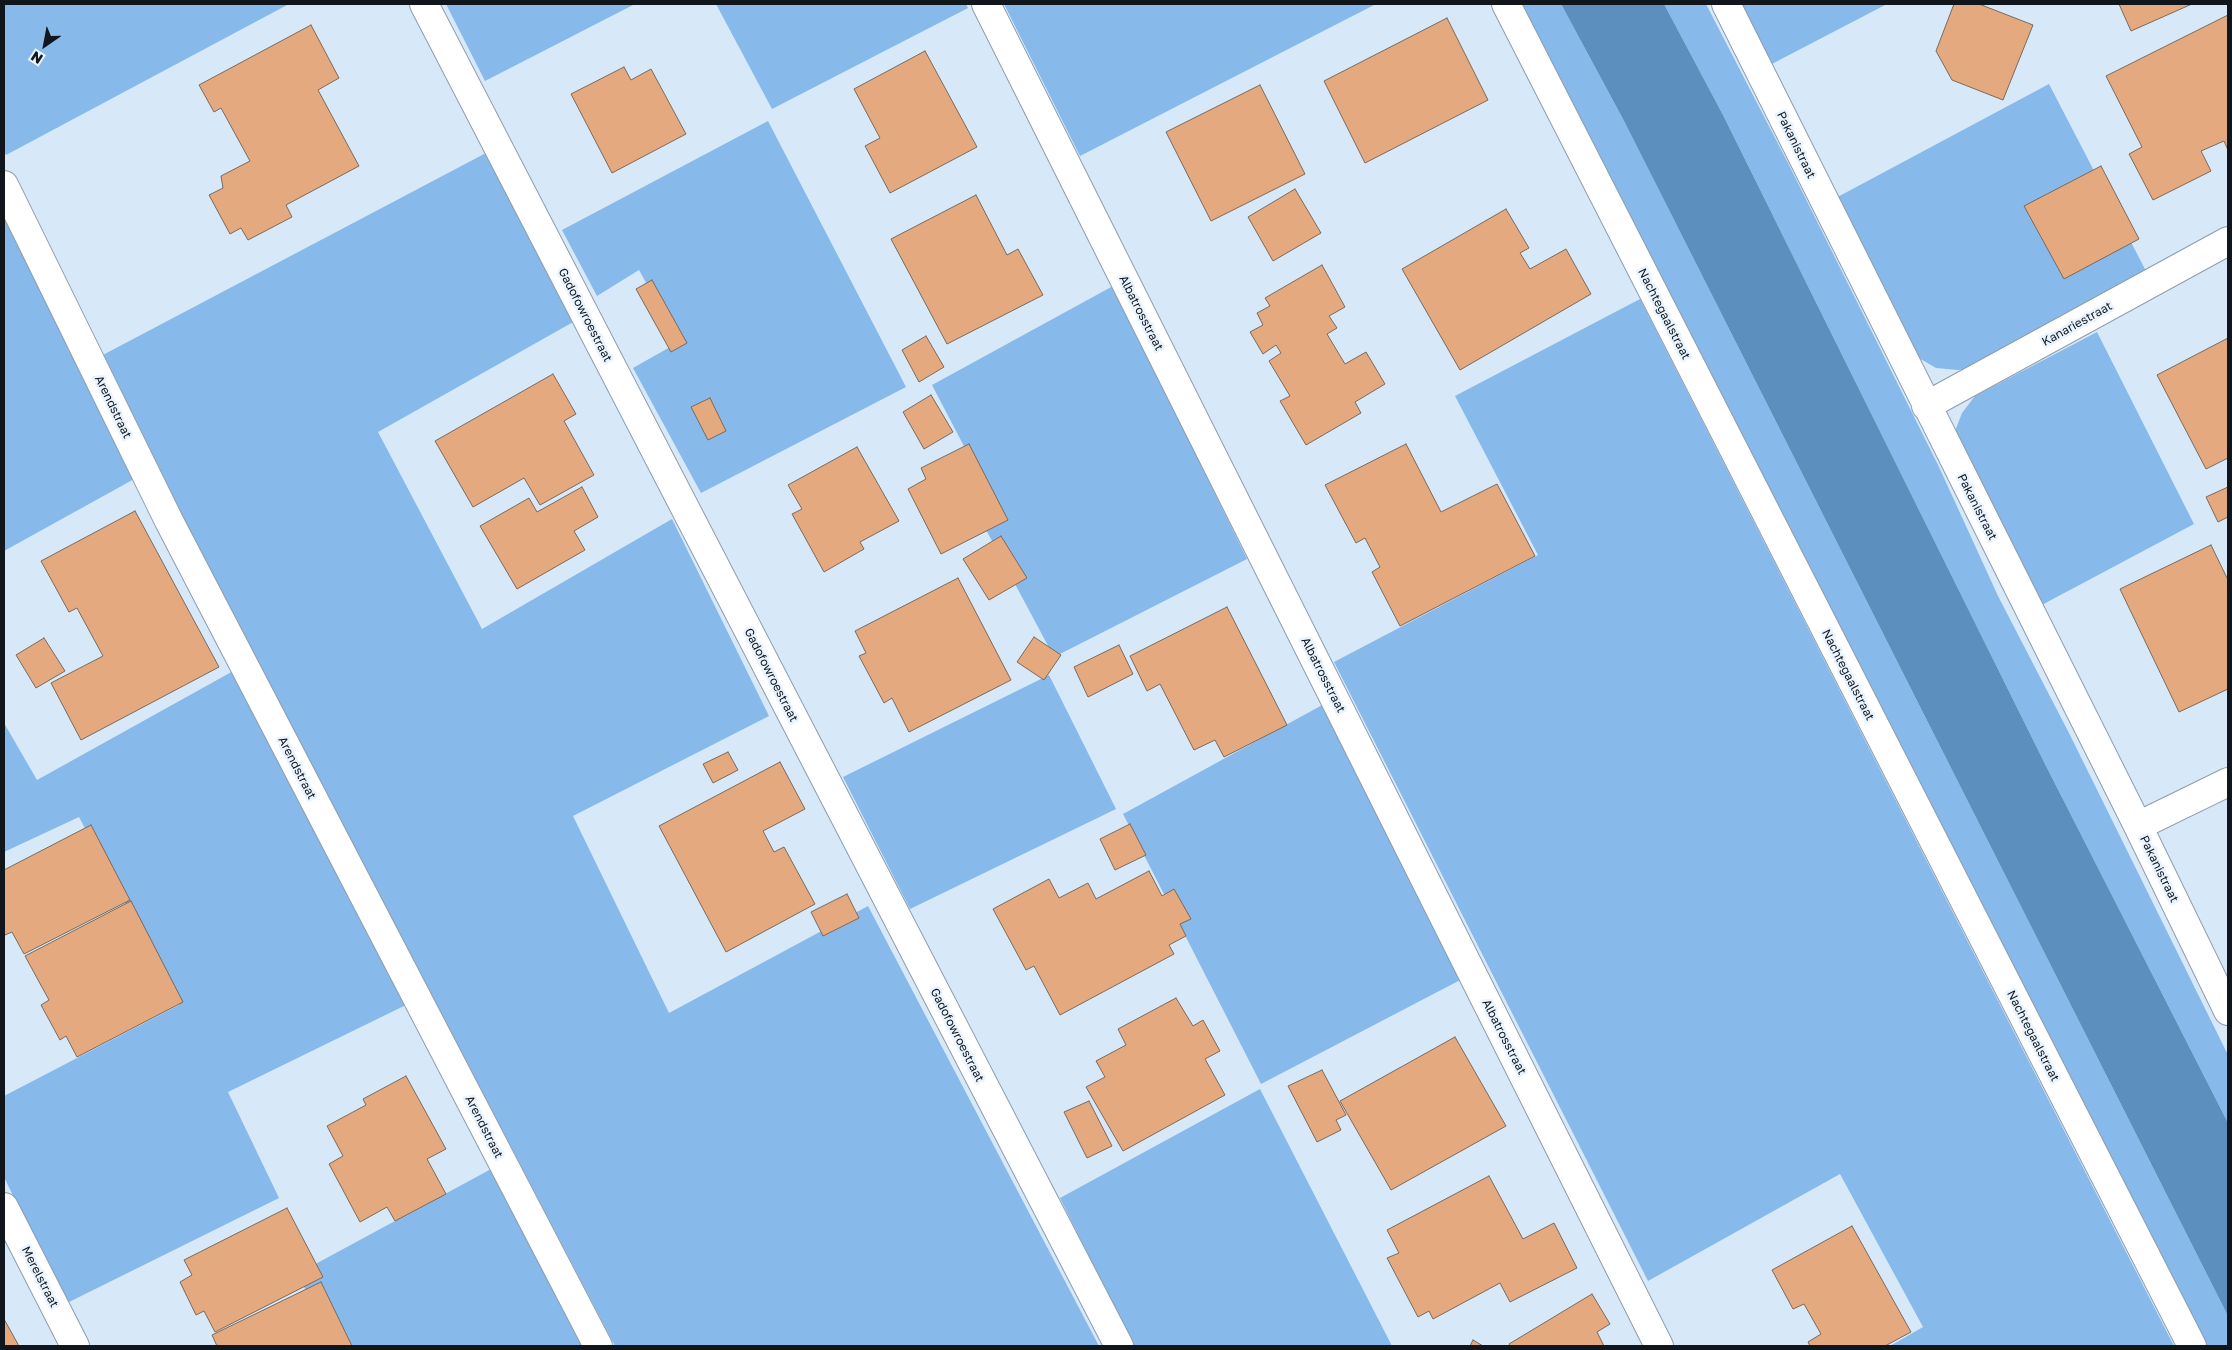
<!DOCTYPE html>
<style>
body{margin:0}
#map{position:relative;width:2232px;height:1350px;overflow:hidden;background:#d7e8f9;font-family:"Golos Text",sans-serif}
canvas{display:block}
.frame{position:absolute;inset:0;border:5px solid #11161c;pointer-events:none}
.north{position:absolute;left:20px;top:20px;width:50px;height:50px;-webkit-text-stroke:4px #eaf4fe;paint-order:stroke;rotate:213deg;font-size:14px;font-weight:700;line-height:20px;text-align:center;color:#11161c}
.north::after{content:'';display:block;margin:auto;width:18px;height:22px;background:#11161c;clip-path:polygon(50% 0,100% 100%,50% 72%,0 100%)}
</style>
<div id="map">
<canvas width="2232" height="1350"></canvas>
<div class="frame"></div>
<div class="north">N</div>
</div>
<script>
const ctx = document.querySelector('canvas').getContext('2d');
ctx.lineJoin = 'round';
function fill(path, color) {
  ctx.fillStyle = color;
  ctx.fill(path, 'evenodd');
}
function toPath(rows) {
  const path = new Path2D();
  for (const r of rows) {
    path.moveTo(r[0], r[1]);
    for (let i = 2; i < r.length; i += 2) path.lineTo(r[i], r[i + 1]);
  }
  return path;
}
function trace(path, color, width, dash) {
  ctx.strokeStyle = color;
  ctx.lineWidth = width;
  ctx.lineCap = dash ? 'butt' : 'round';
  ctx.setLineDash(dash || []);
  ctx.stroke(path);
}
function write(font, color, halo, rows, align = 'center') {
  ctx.font = font + ' "Golos Text",sans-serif';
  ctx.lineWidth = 5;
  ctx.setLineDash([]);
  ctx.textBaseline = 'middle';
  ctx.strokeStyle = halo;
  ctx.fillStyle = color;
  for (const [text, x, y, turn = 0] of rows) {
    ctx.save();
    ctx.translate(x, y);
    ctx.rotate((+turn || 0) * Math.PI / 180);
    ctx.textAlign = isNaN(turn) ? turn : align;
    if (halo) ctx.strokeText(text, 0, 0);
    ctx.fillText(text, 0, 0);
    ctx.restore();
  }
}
fill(toPath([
 [4,4,289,4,6,155,4,151],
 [446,4,635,4,485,81],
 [716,4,966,4,968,8,772,109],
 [1004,4,1376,4,1080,156],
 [1520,4,1561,4,1623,119,2228,1316,2228,1346,2204,1346],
 [1664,4,1706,4,1789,165,1939,467,1998,596,2070,735,2228,1055,2228,1123,2046,766,1723,115],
 [1733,4,1887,4,1766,67],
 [2049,84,2148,275,1977,368,1958,370,1936,368,1919,358,1905,345,1832,200],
 [768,121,906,387,701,493,633,368,679,342,639,270,597,296,562,230],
 [486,153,575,321,378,432,482,629,672,519,769,716,573,816,669,1013,868,906,1099,1346,615,1346,99,357],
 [4,219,136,478,4,551],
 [1113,286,1247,559,1054,657,984,526,1000,515,932,385],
 [1640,299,2174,1346,1890,1346,1923,1327,1840,1174,1648,1281,1334,662,1538,555,1455,396],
 [2097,332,2194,524,2038,607,1955,431,1962,413,1975,396],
 [235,670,410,1003,228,1092,279,1198,65,1304,4,1177,4,1096,179,1005,79,817,4,852,4,723,37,780],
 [1049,675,1116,809,910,909,843,777],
 [1326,703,1466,977,1261,1084,1123,814],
 [1260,1089,1392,1346,1133,1346,1060,1198],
 [493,1168,583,1346,336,1346,297,1274]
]), '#87b9eb');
fill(toPath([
 [1561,4,1664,4,1723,115,2046,766,2228,1123,2228,1316,1623,119]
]), '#5c8ebe');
const building = toPath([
 [1954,4,1979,4,2033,25,2003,100,1952,80,1936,51,1954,4],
 [2119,4,2192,4,2131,31,2119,4],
 [2228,15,2228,150,2224,141,2201,151,2211,171,2153,200,2129,154,2142,147,2106,76,2228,15],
 [1447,18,1488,100,1365,163,1324,81,1447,18],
 [311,25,339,78,318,90,359,166,286,205,292,217,248,240,241,228,230,234,209,195,223,188,221,176,250,161,221,108,214,112,199,85,311,25],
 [925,51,977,147,890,193,865,146,880,138,854,89,925,51],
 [624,67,631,80,651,69,686,134,612,173,571,94,624,67],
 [1260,85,1305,174,1211,221,1166,132,1260,85],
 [2101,166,2139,239,2064,279,2024,206,2101,166],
 [1295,189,1321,233,1273,261,1248,217,1295,189],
 [976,195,1007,255,1018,249,1043,295,947,344,891,239,976,195],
 [1506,209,1529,248,1520,253,1530,269,1566,249,1591,294,1460,370,1402,269,1506,209],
 [1322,265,1345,307,1329,316,1337,328,1327,334,1345,364,1366,352,1385,384,1355,402,1361,413,1306,445,1280,401,1290,396,1269,361,1281,353,1276,345,1263,354,1250,332,1263,325,1257,313,1270,306,1265,298,1322,265],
 [652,280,687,343,671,352,636,289,652,280],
 [926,336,944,367,919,382,902,350,926,336],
 [2228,338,2228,458,2206,469,2157,375,2228,338],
 [553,374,576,414,564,421,594,475,540,505,524,478,473,507,435,441,553,374],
 [931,395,953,432,924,449,903,412,931,395],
 [710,398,726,431,708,440,691,407,710,398],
 [969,444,1008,520,941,554,908,489,926,479,921,468,969,444],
 [1406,444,1441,512,1497,484,1535,556,1400,626,1372,572,1380,567,1365,538,1356,543,1325,485,1406,444],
 [857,447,899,521,860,542,864,549,824,572,792,514,802,509,788,485,857,447],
 [582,487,598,517,574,531,585,550,517,589,480,526,529,498,537,512,582,487],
 [2228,487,2228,517,2218,522,2206,497,2228,487],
 [135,511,219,667,81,740,51,683,103,656,77,608,69,612,41,561,135,511],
 [1001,536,1027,578,989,600,963,559,1001,536],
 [2211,545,2228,580,2228,689,2179,712,2120,589,2211,545],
 [958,578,1011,680,909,732,892,698,884,703,859,656,866,653,855,631,958,578],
 [1227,607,1287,725,1224,757,1215,740,1194,750,1160,684,1147,691,1130,656,1227,607],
 [1034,637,1061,655,1044,680,1017,662,1034,637],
 [44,638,65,671,36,688,16,655,44,638],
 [1119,645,1133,674,1088,697,1074,667,1119,645],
 [728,752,738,770,713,783,703,764,728,752],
 [780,762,805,809,763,831,774,852,784,847,815,904,726,952,659,826,780,762],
 [1130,824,1146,855,1115,870,1100,839,1130,824],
 [91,825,130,900,24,954,12,932,5,935,4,933,4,870,91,825],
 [1149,871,1162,896,1174,889,1191,919,1180,924,1186,936,1169,945,1174,954,1060,1015,1034,966,1026,970,993,909,1049,879,1059,898,1088,883,1096,899,1149,871],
 [847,894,859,918,823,936,811,912,847,894],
 [131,901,183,1002,77,1057,66,1036,60,1040,41,1005,49,1000,25,956,131,901],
 [1176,998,1193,1026,1203,1020,1220,1051,1205,1059,1225,1095,1123,1151,1086,1087,1105,1077,1096,1061,1126,1045,1118,1029,1176,998],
 [1455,1037,1506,1126,1391,1190,1340,1101,1455,1037],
 [1322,1070,1346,1115,1336,1120,1341,1130,1317,1142,1288,1086,1322,1070],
 [406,1076,446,1149,427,1159,446,1194,395,1221,387,1207,360,1222,329,1164,343,1156,327,1126,366,1105,363,1099,406,1076],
 [1089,1101,1112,1146,1087,1158,1064,1112,1089,1101],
 [1489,1176,1523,1239,1554,1223,1577,1268,1510,1302,1500,1283,1433,1319,1429,1311,1418,1317,1387,1258,1399,1253,1387,1230,1489,1176],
 [287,1208,323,1277,215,1332,204,1311,196,1315,180,1282,192,1275,184,1260,287,1208],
 [1852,1226,1911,1332,1885,1346,1810,1346,1808,1342,1821,1334,1804,1304,1793,1309,1772,1270,1852,1226],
 [321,1282,352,1346,217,1346,212,1335,321,1282],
 [1592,1294,1610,1324,1597,1332,1604,1346,1510,1346,1509,1344,1592,1294],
 [4,1319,19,1346,4,1346,4,1319],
 [1473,1340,1483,1346,1470,1346,1473,1340]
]);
fill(building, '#e4a97e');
trace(building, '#7a695c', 1);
const street = toPath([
 [424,4,1119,1346],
 [986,4,1659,1346],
 [1506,4,2192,1346],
 [1726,4,2138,826,2228,1011],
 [4,185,169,521,598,1346],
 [1926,406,2228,241],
 [2138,826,2228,782],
 [4,1207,75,1346]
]);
trace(street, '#8d9dad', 30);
trace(street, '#fff', 28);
write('12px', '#11161c', '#eaf4fe', [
 ["Pakanistraat",1796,145,64],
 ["Albatrosstraat",1141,313,63],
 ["Nachtegaalstraat",1664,314,63],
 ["Gadofowroestraat",585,315,63],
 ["Kanariestraat",2077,324,-29],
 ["Arendstraat",113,407,64],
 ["Pakanistraat",1977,507,63],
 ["Gadofowroestraat",771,675,63],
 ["Albatrosstraat",1323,675,63],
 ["Nachtegaalstraat",1848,675,63],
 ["Arendstraat",297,768,63],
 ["Pakanistraat",2159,869,64],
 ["Gadofowroestraat",957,1035,63],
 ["Nachtegaalstraat",2033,1036,63],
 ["Albatrosstraat",1504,1037,63],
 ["Arendstraat",484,1127,63],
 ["Merelstraat",40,1277,63]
]);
</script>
